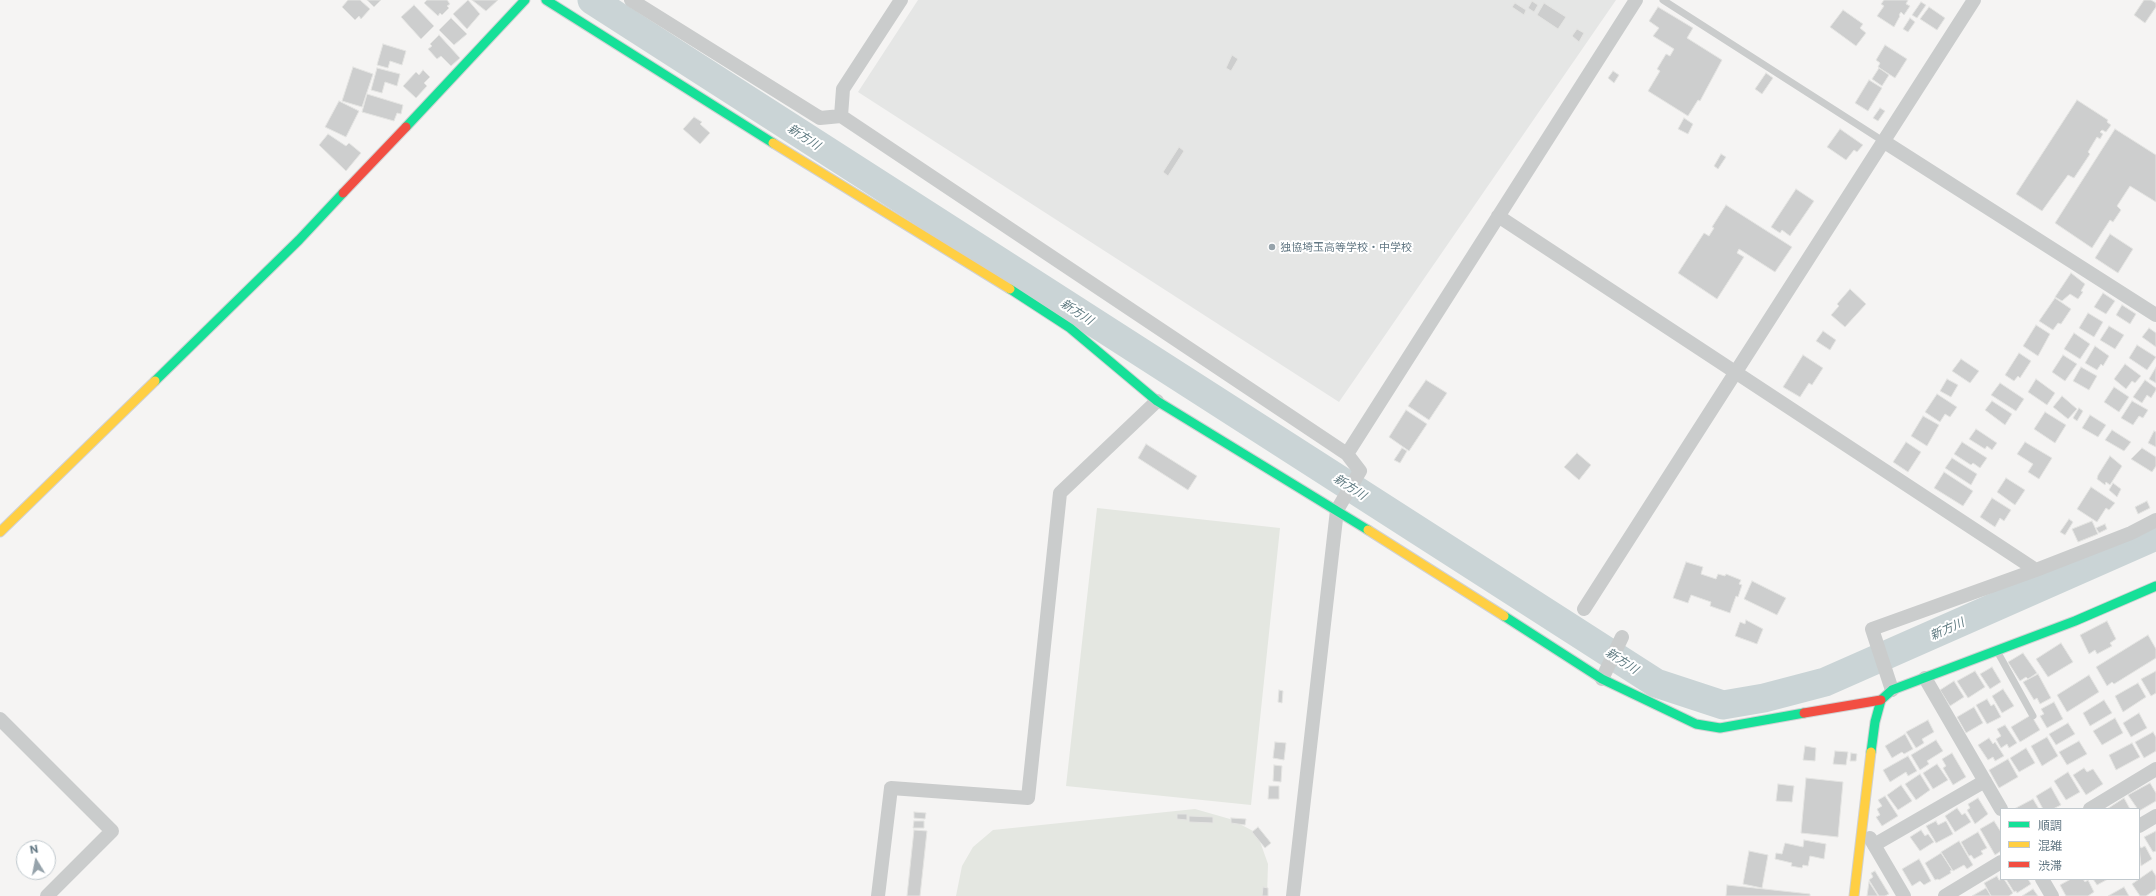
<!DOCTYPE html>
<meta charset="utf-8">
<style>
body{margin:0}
#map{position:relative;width:2156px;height:896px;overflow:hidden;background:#f5f4f3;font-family:Commissioner,"Noto Sans JP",sans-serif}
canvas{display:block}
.legend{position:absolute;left:2000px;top:808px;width:140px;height:72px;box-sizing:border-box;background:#fff;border:1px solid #c1c9ce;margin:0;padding:5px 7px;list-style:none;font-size:12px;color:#637884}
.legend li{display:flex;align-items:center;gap:8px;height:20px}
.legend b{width:20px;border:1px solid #c1c9ce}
.north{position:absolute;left:16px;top:840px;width:40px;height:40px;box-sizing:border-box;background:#fff;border:1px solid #c1c9ce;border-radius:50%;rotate:350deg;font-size:11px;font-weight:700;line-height:16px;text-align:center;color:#637884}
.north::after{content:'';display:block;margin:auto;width:14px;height:18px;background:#96a3ab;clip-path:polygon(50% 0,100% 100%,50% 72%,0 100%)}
</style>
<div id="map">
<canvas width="2156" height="896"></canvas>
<ul class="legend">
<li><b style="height:5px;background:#16e098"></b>順調</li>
<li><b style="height:5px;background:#ffcf43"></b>混雑</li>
<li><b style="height:5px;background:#f24e42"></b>渋滞</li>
</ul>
<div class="north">N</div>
</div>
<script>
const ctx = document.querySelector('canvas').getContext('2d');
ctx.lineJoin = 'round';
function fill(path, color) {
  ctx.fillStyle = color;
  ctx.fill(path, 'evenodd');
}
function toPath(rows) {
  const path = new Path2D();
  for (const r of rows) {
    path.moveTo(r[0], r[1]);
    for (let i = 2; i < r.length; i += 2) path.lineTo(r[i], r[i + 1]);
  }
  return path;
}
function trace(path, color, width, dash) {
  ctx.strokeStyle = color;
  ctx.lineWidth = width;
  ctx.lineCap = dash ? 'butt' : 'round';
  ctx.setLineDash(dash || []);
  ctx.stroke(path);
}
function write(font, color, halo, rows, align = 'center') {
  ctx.font = font + ' Commissioner,"Noto Sans JP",sans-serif';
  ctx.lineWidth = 4;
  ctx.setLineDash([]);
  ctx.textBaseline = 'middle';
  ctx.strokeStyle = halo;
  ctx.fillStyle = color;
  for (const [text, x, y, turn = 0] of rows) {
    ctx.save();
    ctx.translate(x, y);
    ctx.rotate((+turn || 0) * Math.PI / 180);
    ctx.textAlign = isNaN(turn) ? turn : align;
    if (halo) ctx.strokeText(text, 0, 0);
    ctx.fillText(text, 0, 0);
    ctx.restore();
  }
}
fill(toPath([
 [918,0,1616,0,1339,402,858,92]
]), '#e5e6e5');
fill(toPath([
 [1097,508,1280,528,1251,805,1066,786],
 [1195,809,1230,819,1257,833,1268,864,1267,896,956,896,962,866,973,847,993,830]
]), '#e4e7e1');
trace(toPath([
 [592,0,1656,683,1723,705,1764,698,1825,682,2156,536]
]), '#cad4d6', 29);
const building = toPath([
 [348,0,360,0,370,9,361,19,359,16,355,20,342,7,348,0],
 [367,0,381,0,374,7,367,0],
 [427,0,447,0,450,4,447,6,449,8,442,15,440,13,438,16,424,3,427,0],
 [468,0,480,14,467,29,453,14,468,0],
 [472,0,498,0,486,11,472,0],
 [1884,0,1908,0,1906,4,1910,6,1904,15,1901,12,1899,15,1900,16,1894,27,1877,16,1884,6,1881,4,1884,0],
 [2144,0,2151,0,2156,3,2156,7,2145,23,2134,15,2144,0],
 [1532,1,1538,5,1534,12,1528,8,1532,1],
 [1921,2,1926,5,1917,18,1912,15,1921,2],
 [1515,3,1526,10,1524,15,1512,7,1515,3],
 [1544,3,1566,17,1558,29,1537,15,1544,3],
 [414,5,434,26,421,39,401,17,414,5],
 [1658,7,1693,28,1687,38,1722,60,1700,101,1698,100,1688,116,1648,91,1660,71,1657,69,1666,54,1670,56,1674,49,1653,36,1659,28,1649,21,1658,7],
 [1929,7,1945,18,1937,30,1920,19,1929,7],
 [1843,10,1863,24,1860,28,1866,33,1856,46,1830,27,1843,10],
 [451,18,467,34,454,45,439,30,451,18],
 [1910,18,1915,22,1908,32,1903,29,1910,18],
 [1577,29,1584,33,1579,42,1572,36,1577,29],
 [439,35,460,58,451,66,441,56,437,59,428,49,432,46,430,44,439,35],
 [383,44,406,51,402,65,390,61,388,68,377,65,383,44],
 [1885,45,1907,59,1895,78,1878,67,1880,63,1876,60,1885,45],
 [1232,55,1238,59,1231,71,1226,68,1232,55],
 [353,67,373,74,362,107,342,101,353,67],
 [377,68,400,74,397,86,385,82,382,93,371,90,377,68],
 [1879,68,1889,75,1882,86,1872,79,1879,68],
 [423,70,430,77,424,83,427,86,416,98,403,86,416,72,419,75,423,70],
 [1613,71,1619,75,1614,83,1608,78,1613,71],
 [1766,73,1773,78,1762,94,1755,89,1766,73],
 [1869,80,1882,88,1868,111,1855,103,1869,80],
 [367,94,403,105,401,114,397,113,394,121,362,112,367,94],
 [2077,100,2108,120,2107,122,2111,125,2106,132,2102,130,2100,132,2103,134,2100,139,2097,137,2088,152,2090,154,2074,178,2068,175,2042,211,2016,194,2077,100],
 [339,101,359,111,346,137,325,127,339,101],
 [1880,108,1885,111,1878,121,1873,118,1880,108],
 [694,117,702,122,700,124,710,133,700,144,683,129,694,117],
 [1684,118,1693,124,1688,134,1678,129,1684,118],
 [1840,129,1863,145,1857,152,1854,150,1846,160,1827,147,1840,129],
 [2115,129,2156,155,2156,202,2130,186,2117,206,2121,210,2113,222,2110,220,2092,248,2055,223,2115,129],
 [328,134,346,146,349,143,361,153,346,171,319,145,328,134],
 [1179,147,1184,151,1168,176,1163,172,1179,147],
 [1721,154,1726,157,1718,169,1714,166,1721,154],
 [1796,189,1814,201,1790,236,1782,230,1780,233,1771,227,1796,189],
 [1726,205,1792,247,1775,272,1739,249,1737,253,1744,257,1717,299,1678,273,1704,233,1709,236,1714,228,1712,227,1726,205],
 [2110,234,2133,249,2118,273,2095,258,2110,234],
 [2071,273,2085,284,2081,291,2083,292,2078,299,2070,294,2062,301,2055,297,2071,273],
 [1850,289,1866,304,1845,327,1831,315,1839,306,1837,304,1850,289],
 [2103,293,2115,301,2106,314,2094,307,2103,293],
 [2055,298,2071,309,2061,324,2058,323,2053,330,2039,321,2055,298],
 [2122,305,2136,314,2130,324,2116,315,2122,305],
 [2088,313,2103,322,2094,337,2079,328,2088,313],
 [2036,325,2050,334,2038,356,2023,346,2036,325],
 [2109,326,2124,335,2115,349,2100,340,2109,326],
 [2149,328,2156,333,2156,347,2142,337,2149,328],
 [1823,331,1836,340,1830,350,1816,341,1823,331],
 [2074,333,2090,344,2080,359,2064,349,2074,333],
 [2137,345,2156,357,2147,370,2129,358,2137,345],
 [2095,346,2109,356,2103,366,2101,364,2097,370,2085,363,2095,346],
 [2019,353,2031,361,2020,378,2018,376,2014,381,2005,375,2019,353],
 [1803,355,1823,368,1812,385,1809,383,1800,397,1783,387,1803,355],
 [2063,355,2077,364,2065,381,2052,372,2063,355],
 [1961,359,1979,371,1970,383,1952,371,1961,359],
 [2125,364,2141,376,2135,383,2132,381,2126,389,2114,379,2125,364],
 [2081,367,2097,376,2089,390,2073,381,2081,367],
 [2156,367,2156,383,2149,379,2156,367],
 [1947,379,1958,385,1951,397,1940,391,1947,379],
 [2036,379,2055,393,2047,405,2028,392,2036,379],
 [1426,380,1447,393,1429,420,1408,406,1426,380],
 [2145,380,2156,388,2156,390,2151,398,2147,395,2142,403,2133,397,2145,380],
 [2000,383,2024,399,2016,411,1991,395,2000,383],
 [2114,387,2129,397,2119,412,2104,402,2114,387],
 [1937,394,1957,407,1950,417,1945,414,1940,422,1925,412,1937,394],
 [2062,396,2077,409,2068,419,2053,407,2062,396],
 [1992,401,2012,414,2005,425,1985,410,1992,401],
 [2132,401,2148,410,2143,418,2139,416,2133,425,2121,418,2132,401],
 [2079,408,2083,411,2077,421,2073,418,2079,408],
 [1406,410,1427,424,1409,451,1389,437,1406,410],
 [2045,412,2066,425,2055,443,2034,429,2045,412],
 [2090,415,2106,425,2098,437,2082,428,2090,415],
 [1923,416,1939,425,1927,446,1911,436,1923,416],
 [1976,429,1997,443,1992,450,1987,446,1985,449,1969,439,1976,429],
 [2112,430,2131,442,2124,451,2105,440,2112,430],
 [2154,431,2156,432,2156,447,2148,443,2154,431],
 [1906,442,1921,452,1908,472,1893,462,1906,442],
 [1962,442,1987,458,1980,468,1973,463,1971,465,1954,454,1962,442],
 [2025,442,2052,458,2039,479,2028,472,2033,464,2017,454,2025,442],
 [1146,444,1197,476,1188,490,1138,458,1146,444],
 [1402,448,1407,451,1400,463,1394,460,1402,448],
 [2142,448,2156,457,2156,466,2152,472,2131,459,2142,448],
 [1577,453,1591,465,1579,480,1564,467,1577,453],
 [2110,456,2122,466,2110,485,2106,482,2105,485,2097,479,2098,475,2110,456],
 [1952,458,1977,474,1971,485,1945,468,1952,458],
 [1944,472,1973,491,1963,506,1934,488,1944,472],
 [2006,478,2025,490,2015,505,1997,492,2006,478],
 [2113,483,2121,489,2117,497,2109,490,2113,483],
 [2091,487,2115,503,2109,510,2106,508,2097,522,2077,509,2091,487],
 [1992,498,2011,510,2004,521,2000,518,1995,527,1980,517,1992,498],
 [2147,501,2150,508,2138,514,2135,507,2147,501],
 [2069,519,2073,522,2065,535,2060,532,2069,519],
 [2092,521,2098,534,2078,542,2072,529,2092,521],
 [2105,524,2107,529,2099,533,2096,528,2105,524],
 [1686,562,1703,567,1701,574,1716,579,1718,574,1725,576,1726,574,1741,580,1739,584,1742,585,1738,597,1736,596,1730,613,1710,606,1711,602,1691,595,1688,603,1673,598,1686,562],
 [1752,581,1786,598,1777,615,1744,599,1752,581],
 [1746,620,1763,629,1757,644,1735,636,1740,622,1745,624,1746,620],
 [2107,621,2116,639,2110,643,2112,646,2097,654,2095,650,2089,654,2080,635,2107,621],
 [2148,635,2156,649,2156,658,2114,684,2112,682,2107,686,2096,667,2148,635],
 [2061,643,2073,662,2048,677,2036,659,2061,643],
 [2023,653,2037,673,2028,679,2026,677,2020,681,2008,662,2023,653],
 [1992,667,2001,682,1990,689,1980,674,1992,667],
 [1975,671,1985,687,1968,698,1957,681,1975,671],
 [2156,671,2156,693,2151,696,2141,679,2156,671],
 [2038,674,2051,698,2040,704,2037,698,2034,700,2023,682,2038,674],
 [2089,675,2099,692,2067,712,2057,695,2089,675],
 [1954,681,1964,697,1950,706,1940,690,1954,681],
 [2138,683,2146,697,2123,712,2115,696,2138,683],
 [2003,689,2014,706,2002,713,1992,696,2003,689],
 [1279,690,1283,691,1282,703,1278,702,1279,690],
 [1987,699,1991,706,1994,704,2001,717,1987,724,1976,705,1987,699],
 [2104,700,2112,713,2090,726,2083,713,2104,700],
 [2054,702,2063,719,2047,728,2040,716,2044,714,2041,709,2054,702],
 [1974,707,1983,723,1966,733,1957,717,1974,707],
 [2139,713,2147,728,2131,737,2123,723,2139,713],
 [2031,715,2040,730,2020,742,2011,727,2031,715],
 [2115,718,2123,733,2102,745,2093,731,2115,718],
 [1928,720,1934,732,1922,739,1924,743,1916,748,1906,732,1928,720],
 [2068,723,2075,734,2056,745,2049,734,2068,723],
 [2005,725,2017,743,2009,748,2007,744,2001,748,1996,739,2001,736,1997,729,2005,725],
 [2153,732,2156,737,2156,751,2144,758,2135,742,2153,732],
 [1905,734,1913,749,1904,754,1902,752,1892,758,1885,746,1905,734],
 [2047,737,2058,756,2042,766,2031,746,2047,737],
 [1989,738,1993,744,1995,742,2004,756,1995,761,1993,757,1988,760,1978,745,1989,738],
 [1936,740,1943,751,1927,761,1929,764,1920,770,1911,755,1936,740],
 [2079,741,2087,754,2067,765,2059,752,2079,741],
 [1275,742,1286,743,1284,760,1273,758,1275,742],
 [2132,743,2140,757,2116,770,2109,755,2132,743],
 [1805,746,1816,748,1815,761,1803,760,1805,746],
 [2026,748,2035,763,2019,772,2010,758,2026,748],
 [1835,751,1848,752,1846,765,1833,764,1835,751],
 [1851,753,1857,754,1856,761,1850,761,1851,753],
 [1952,753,1966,777,1953,785,1943,768,1946,766,1942,759,1952,753],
 [1908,756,1917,771,1908,776,1906,772,1890,782,1883,770,1908,756],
 [2008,759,2018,777,1999,788,1989,770,2008,759],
 [1937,764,1948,780,1933,789,1923,773,1937,764],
 [1274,765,1282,766,1281,782,1273,781,1274,765],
 [2084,768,2087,772,2093,769,2103,784,2086,795,2073,775,2084,768],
 [2068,772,2080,792,2066,800,2054,781,2068,772],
 [1920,774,1930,790,1916,800,1905,784,1920,774],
 [1806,778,1843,782,1838,837,1801,833,1806,778],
 [2150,783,2156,793,2156,801,2139,811,2128,795,2150,783],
 [1778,784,1794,786,1792,802,1776,801,1778,784],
 [1901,785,1912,801,1898,810,1887,795,1901,785],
 [1269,786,1279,786,1279,799,1268,799,1269,786],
 [2051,787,2061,805,2053,809,2043,809,2036,796,2051,787],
 [1885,796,1898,816,1882,826,1876,817,1880,815,1877,809,1882,806,1878,800,1885,796],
 [1978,798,1988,814,1975,824,1967,810,1970,808,1968,804,1978,798],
 [2124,798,2130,809,2107,809,2124,798],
 [2033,799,2039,809,2014,809,2033,799],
 [1957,808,1962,815,1965,813,1971,822,1955,832,1945,816,1957,808],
 [914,812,926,813,925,819,914,818,914,812],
 [1177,814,1187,814,1187,820,1177,819,1177,814],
 [1189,816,1213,817,1213,823,1189,822,1189,816],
 [1231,818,1246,819,1245,825,1231,823,1231,818],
 [914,821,924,821,924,828,913,828,914,821],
 [1936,821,1938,825,1946,821,1953,834,1936,843,1926,826,1936,821],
 [1994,821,2001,832,2001,851,1995,855,1980,829,1994,821],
 [1258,827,1271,843,1265,848,1252,832,1258,827],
 [914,830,927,831,920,896,907,896,914,830],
 [1921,830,1925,836,1928,834,1934,842,1920,851,1910,837,1921,830],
 [2156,831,2156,851,2153,852,2144,837,2156,831],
 [1978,832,1987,848,1981,851,1983,854,1974,859,1971,855,1969,856,1961,842,1978,832],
 [1804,840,1826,844,1824,859,1810,856,1808,866,1803,865,1802,868,1791,866,1792,863,1775,859,1776,853,1782,854,1785,843,1803,847,1804,840],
 [1959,841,1973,865,1967,869,1964,865,1953,871,1941,852,1959,841],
 [2139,845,2141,848,2145,846,2152,859,2141,866,2139,845],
 [1749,851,1768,855,1762,888,1743,884,1749,851],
 [1941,853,1952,870,1950,871,1951,873,1939,880,1938,879,1935,880,1925,863,1941,853],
 [1919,859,1931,881,1924,885,1920,881,1912,886,1902,869,1919,859],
 [2152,870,2156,876,2156,889,2146,896,2140,896,2132,884,2152,870],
 [1875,871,1889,894,1885,896,1879,896,1869,880,1873,877,1871,873,1875,871],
 [1997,876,1999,880,2004,879,2013,893,2009,896,1991,896,1984,883,1997,876],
 [2006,879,2028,879,2031,884,2017,893,2016,891,2014,892,2006,879],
 [2071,879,2083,879,2085,882,2088,880,2094,892,2088,896,2066,896,2060,885,2071,879],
 [2093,879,2108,879,2097,885,2093,879],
 [1869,882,1878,896,1867,896,1869,882],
 [1727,885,1810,894,1810,896,1726,896,1727,885],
 [1263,887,1268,888,1268,896,1262,896,1263,887],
 [2124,887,2129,896,2108,896,2124,887],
 [1986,888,1991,896,1972,896,1986,888],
 [2033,889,2038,896,2022,896,2033,889]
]);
fill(building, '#cdcece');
trace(building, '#e4e4e2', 1);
const fast = toPath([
 [546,0,773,143],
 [406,127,525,0],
 [1010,289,1070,328,1157,401,1368,530],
 [155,381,299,240,343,193],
 [1504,616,1602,679,1696,724,1720,728,1804,713],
 [1871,752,1875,722,1881,700,1892,690,2075,621,2156,586]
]);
const slow = toPath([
 [773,143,1010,289],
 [1368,530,1504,616],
 [0,532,155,381],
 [1854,896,1871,752]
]);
const jam = toPath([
 [343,193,406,127],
 [1804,713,1881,700]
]);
trace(fast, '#d0d1d2', 11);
trace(slow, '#d0d1d2', 11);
trace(jam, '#d0d1d2', 11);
trace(toPath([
 [1663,0,1883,141],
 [1997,651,2033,716]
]), '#cacccc', 7);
trace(toPath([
 [631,0,820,118,841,116,1347,454,1360,471,1337,510,1293,896],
 [841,116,843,89,901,0],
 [1883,141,2156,315],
 [1498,216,2036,570],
 [1347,454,1636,0],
 [1584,609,1974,0],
 [1925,678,2001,809],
 [1602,679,1622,637],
 [1892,690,1872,629,2036,570,2131,533,2156,520],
 [0,719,112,831,47,896],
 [2090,809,2156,769],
 [2139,826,2156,816],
 [1870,838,1904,896],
 [1874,845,1985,781],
 [2042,879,2052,896],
 [878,896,891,788,1028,798,1060,493,1157,401],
 [1945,896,2001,862]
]), '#cacccc', 14);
trace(fast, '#16e098', 9);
trace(slow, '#ffcf43', 9);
trace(jam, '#f24e42', 9);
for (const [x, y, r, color] of [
 [1272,247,4,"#96a3ab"]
]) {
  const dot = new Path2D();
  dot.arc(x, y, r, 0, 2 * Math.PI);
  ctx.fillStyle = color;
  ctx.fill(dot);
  trace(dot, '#fff', 1.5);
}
write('11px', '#637884', '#fff', [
 ["独協埼玉高等学校・中学校",1280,247]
], 'left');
write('italic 12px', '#5f7a81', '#fff', [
 ["新方川",804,137,33],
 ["新方川",1077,312,33],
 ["新方川",1350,487,33],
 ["新方川",1947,629,-24],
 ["新方川",1622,661,33]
]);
</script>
